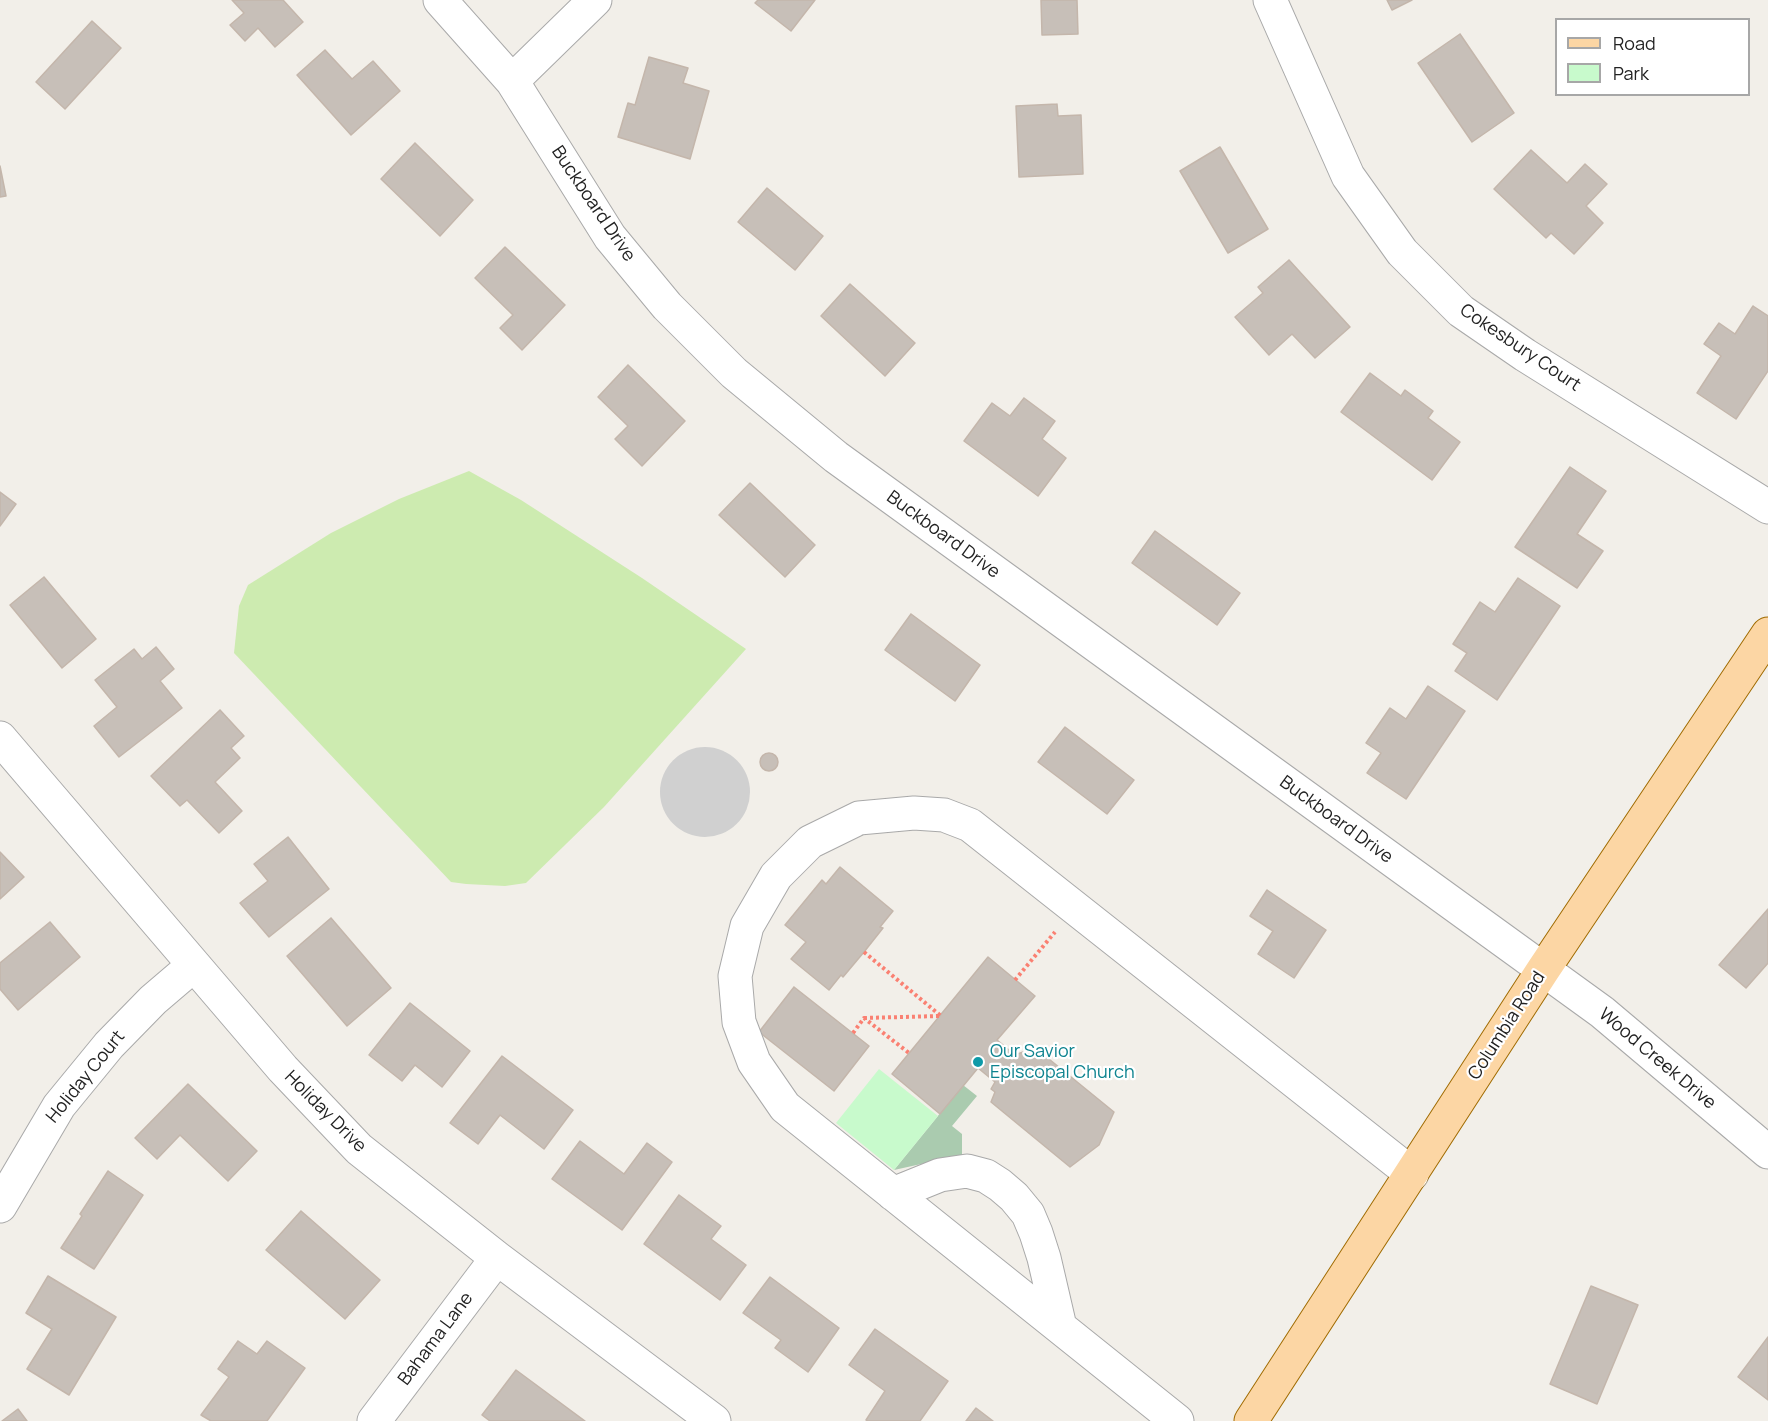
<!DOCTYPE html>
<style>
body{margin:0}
#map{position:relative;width:1768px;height:1421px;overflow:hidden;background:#f2efe9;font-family:Manrope,sans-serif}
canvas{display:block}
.legend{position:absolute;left:1555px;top:18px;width:195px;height:78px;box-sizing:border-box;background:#fff;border:2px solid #a7a7a7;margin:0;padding:8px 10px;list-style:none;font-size:18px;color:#222}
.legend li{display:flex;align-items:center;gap:12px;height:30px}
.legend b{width:30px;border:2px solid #a7a7a7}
</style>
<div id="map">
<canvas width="1768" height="1421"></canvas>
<ul class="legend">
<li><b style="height:8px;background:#fcd6a4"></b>Road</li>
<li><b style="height:16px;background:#c8facc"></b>Park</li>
</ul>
</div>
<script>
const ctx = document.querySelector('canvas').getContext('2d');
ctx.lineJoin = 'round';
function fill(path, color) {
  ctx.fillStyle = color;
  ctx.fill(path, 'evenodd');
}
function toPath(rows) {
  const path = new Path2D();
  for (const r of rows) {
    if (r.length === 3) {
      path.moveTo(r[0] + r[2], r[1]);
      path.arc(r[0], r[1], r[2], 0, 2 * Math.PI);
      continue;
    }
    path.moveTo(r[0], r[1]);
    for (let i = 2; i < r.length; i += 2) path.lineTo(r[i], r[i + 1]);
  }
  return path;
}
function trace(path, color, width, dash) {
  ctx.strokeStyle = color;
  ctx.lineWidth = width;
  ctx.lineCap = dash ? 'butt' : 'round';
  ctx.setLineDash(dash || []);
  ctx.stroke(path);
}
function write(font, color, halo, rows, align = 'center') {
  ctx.font = font + ' Manrope,sans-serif';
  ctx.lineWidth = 4.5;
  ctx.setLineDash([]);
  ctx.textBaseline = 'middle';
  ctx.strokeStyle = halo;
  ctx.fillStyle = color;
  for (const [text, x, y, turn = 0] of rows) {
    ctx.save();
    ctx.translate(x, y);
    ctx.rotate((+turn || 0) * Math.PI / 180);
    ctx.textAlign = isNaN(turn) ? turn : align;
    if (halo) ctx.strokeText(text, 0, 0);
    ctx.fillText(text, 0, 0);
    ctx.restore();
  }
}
fill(toPath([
 [705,792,45]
]), '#d0d0d0');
fill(toPath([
 [469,471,521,500,642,578,746,649,604,807,526,883,505,886,466,884,451,882,234,653,239,606,248,585,331,533,399,499]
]), '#cdebb0');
fill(toPath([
 [963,1085,977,1096,952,1126,962,1134,962,1155,894,1170]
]), '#aacbaf');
fill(toPath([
 [879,1069,938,1116,894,1170,836,1123]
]), '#c8facc');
const building = toPath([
 [232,0,283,0,303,22,275,47,258,28,245,41,230,25,244,13,232,0],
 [758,0,815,0,791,31,755,3,758,0],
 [1041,0,1077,0,1078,34,1042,35,1041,0],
 [1387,0,1412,0,1392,10,1387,0],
 [92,21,121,48,65,109,36,82,92,21],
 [1460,34,1514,113,1472,142,1418,63,1460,34],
 [325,50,352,79,373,61,400,91,351,135,297,75,325,50],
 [649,57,688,68,683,83,709,91,690,159,618,137,628,103,635,105,649,57],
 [1057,104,1058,116,1081,115,1083,174,1019,177,1016,106,1057,104],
 [415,143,473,200,440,236,381,179,415,143],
 [1220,147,1268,229,1228,253,1180,171,1220,147],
 [1531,150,1567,183,1585,164,1607,184,1586,206,1603,223,1574,254,1551,233,1546,238,1494,189,1531,150],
 [0,166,6,196,0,197,0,166],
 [767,188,823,236,795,270,738,222,767,188],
 [505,247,565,305,522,350,500,328,513,315,475,278,505,247],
 [1289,260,1350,327,1315,358,1292,334,1269,355,1235,317,1263,293,1258,287,1289,260],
 [850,284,915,343,885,376,821,316,850,284],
 [1753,306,1768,316,1768,371,1736,419,1697,393,1721,356,1704,344,1719,323,1735,334,1753,306],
 [628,365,685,421,642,466,615,439,628,426,598,397,628,365],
 [1370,373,1401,396,1405,390,1433,411,1428,418,1460,442,1432,480,1341,412,1370,373],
 [1024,398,1055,421,1042,439,1066,458,1038,496,964,441,992,403,1010,416,1024,398],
 [1570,467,1606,491,1577,534,1603,551,1577,588,1515,547,1570,467],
 [750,483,815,545,785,577,719,515,750,483],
 [0,492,16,504,0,526,0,492],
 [1155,531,1240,593,1217,625,1132,563,1155,531],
 [44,577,96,639,62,668,10,605,44,577],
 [1518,578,1560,606,1497,700,1455,671,1467,653,1453,644,1480,602,1495,612,1518,578],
 [911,614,980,665,955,701,885,650,911,614],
 [156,647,174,669,160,681,182,708,119,757,94,726,117,707,95,680,134,649,142,659,156,647],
 [1428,686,1465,711,1406,799,1367,773,1381,753,1366,743,1390,708,1406,719,1428,686],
 [220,710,244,736,231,748,240,758,215,782,242,811,219,833,187,800,180,806,151,776,220,710],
 [1065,727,1134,780,1107,814,1038,762,1065,727],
 [769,762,9],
 [288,837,329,889,269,937,240,903,268,881,254,864,288,837],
 [0,852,24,877,0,899,0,852],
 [840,867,893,911,880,927,883,928,864,952,843,977,841,975,829,990,791,959,806,942,785,925,822,880,826,884,840,867],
 [1267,890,1326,930,1294,978,1258,954,1273,931,1250,916,1267,890],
 [1768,909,1768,963,1746,988,1719,965,1768,909],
 [331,918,391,988,347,1026,287,956,331,918],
 [50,922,80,957,18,1010,0,989,0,963,50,922],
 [988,957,1035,996,997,1040,1015,1055,1023,1052,1026,1054,1033,1046,1114,1112,1099,1145,1070,1167,991,1102,995,1092,991,1089,995,1082,978,1068,940,1114,892,1074,988,957],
 [794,987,869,1046,834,1091,759,1032,794,987],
 [410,1003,470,1051,442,1087,415,1065,402,1081,369,1055,410,1003],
 [502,1056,573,1110,544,1149,500,1115,478,1144,450,1123,502,1056],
 [188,1084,257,1151,228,1181,180,1135,157,1159,135,1138,188,1084],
 [580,1141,624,1174,647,1143,672,1162,622,1230,552,1179,580,1141],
 [108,1171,143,1195,94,1269,61,1248,82,1216,80,1214,108,1171],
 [679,1195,721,1226,711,1239,746,1265,720,1300,644,1244,679,1195],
 [301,1211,380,1280,345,1319,266,1250,301,1211],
 [48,1276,116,1317,69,1395,27,1369,52,1329,26,1313,48,1276],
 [770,1277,839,1328,808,1372,775,1348,781,1340,743,1313,770,1277],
 [1591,1286,1638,1305,1597,1404,1550,1384,1591,1286],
 [875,1329,948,1381,920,1421,868,1421,866,1420,885,1391,849,1365,875,1329],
 [1768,1337,1768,1400,1738,1377,1768,1337],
 [238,1341,257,1354,267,1341,305,1368,267,1421,211,1421,201,1415,229,1377,218,1369,238,1341],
 [516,1370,585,1421,490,1421,482,1415,516,1370],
 [976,1408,993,1421,966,1421,976,1408],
 [18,1409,27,1421,2,1421,18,1409]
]);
fill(building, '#c7bfb8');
trace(building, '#c4b6ab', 1.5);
const minor = toPath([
 [440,0,512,81,610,237,667,306,734,373,836,457,1602,1012,1768,1152],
 [1270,0,1348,176,1402,252,1461,311,1525,355,1768,507],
 [512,81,595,0],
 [0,738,283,1069,359,1149,497,1258,714,1421],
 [893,1194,940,1175,967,1171,986,1176,1000,1185,1014,1197,1028,1214,1036,1233,1044,1258,1060,1327],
 [0,1206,59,1106,109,1045,153,1000,194,965],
 [374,1421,497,1258],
 [1177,1421,785,1107,754,1062,739,1022,735,976,747,926,776,876,810,842,859,818,914,813,944,815,970,825,1412,1174]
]);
const major = toPath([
 [1251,1421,1543,970,1768,634]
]);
trace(minor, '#a9a9a9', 35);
trace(major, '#a06b00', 35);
trace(toPath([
 [864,952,941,1016],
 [1015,980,1055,932],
 [864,1018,940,1016],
 [853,1033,864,1018,909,1053]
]), '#fa8072', 4, [3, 3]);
trace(minor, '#fff', 33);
trace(major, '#fcd6a4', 33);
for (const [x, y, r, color] of [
 [978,1062,6,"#0f9aa8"]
]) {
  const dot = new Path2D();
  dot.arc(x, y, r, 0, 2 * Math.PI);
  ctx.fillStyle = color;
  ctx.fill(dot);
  trace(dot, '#fff', 2);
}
write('18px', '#222', '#fff', [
 ["Buckboard Drive",593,204,56],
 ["Cokesbury Court",1520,348,34],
 ["Buckboard Drive",943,535,36],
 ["Buckboard Drive",1336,820,36],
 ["Columbia Road",1507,1026,-57],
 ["Wood Creek Drive",1657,1059,40],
 ["Holiday Court",86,1077,-51],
 ["Holiday Drive",325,1112,45],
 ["Bahama Lane",436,1339,-53]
]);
write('18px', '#0d838f', '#fff', [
 ["Our Savior",990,1052],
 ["Episcopal Church",990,1073]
], 'left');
</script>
